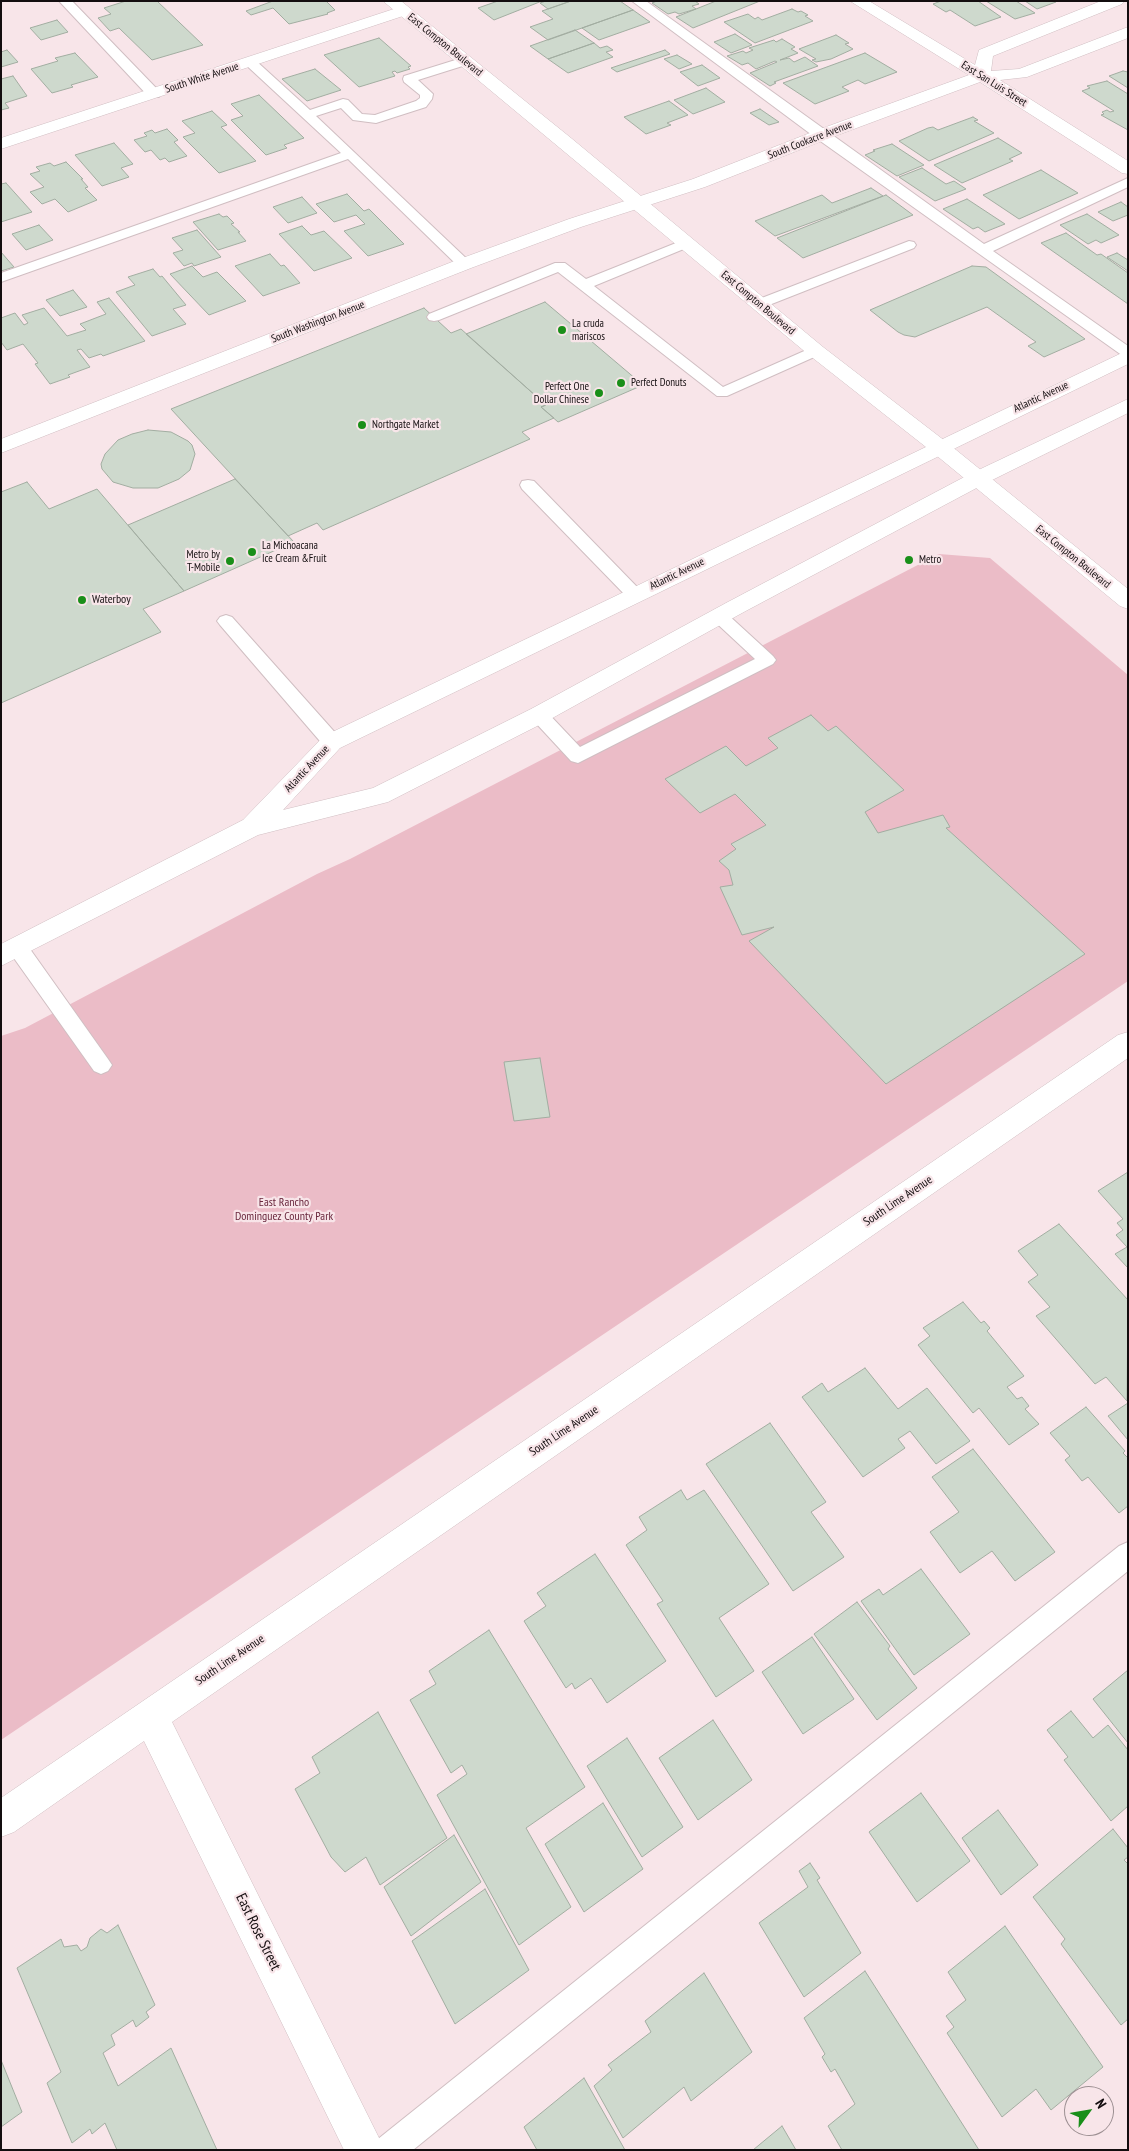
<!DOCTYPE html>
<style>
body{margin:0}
#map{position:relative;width:1129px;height:2151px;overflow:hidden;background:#f8e5e9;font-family:"PT Sans Narrow",sans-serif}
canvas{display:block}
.frame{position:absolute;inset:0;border:2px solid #130d0f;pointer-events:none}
.north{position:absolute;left:1064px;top:2086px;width:50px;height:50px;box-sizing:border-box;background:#f8e5e9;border:1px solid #9c8f92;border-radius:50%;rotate:58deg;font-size:14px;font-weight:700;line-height:20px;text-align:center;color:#130d0f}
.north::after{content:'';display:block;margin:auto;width:18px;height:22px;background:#198f19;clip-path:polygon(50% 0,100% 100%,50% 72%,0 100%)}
</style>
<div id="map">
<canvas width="1129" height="2151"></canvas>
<div class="frame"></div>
<div class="north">N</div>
</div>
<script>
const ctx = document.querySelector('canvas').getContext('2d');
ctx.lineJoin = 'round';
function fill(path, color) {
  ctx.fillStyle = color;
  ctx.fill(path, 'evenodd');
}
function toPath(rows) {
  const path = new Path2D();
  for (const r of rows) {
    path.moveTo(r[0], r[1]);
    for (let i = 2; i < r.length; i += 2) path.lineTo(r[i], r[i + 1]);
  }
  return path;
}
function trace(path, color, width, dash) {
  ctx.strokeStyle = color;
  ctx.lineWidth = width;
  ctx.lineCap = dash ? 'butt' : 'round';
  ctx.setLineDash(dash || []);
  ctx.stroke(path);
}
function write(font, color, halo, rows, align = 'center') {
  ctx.font = font + ' "PT Sans Narrow",sans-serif';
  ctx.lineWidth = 4.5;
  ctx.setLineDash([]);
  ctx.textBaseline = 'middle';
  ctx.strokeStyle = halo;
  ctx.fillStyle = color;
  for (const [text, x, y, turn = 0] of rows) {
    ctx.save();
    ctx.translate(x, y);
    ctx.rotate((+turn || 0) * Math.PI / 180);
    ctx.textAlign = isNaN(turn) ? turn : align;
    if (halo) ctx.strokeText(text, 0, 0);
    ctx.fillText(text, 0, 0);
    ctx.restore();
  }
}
fill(toPath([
 [939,554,990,558,1128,675,1128,981,1,1740,1,1036,25,1028,317,874,350,859]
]), '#ebbcc7');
const building = toPath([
 [126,1,157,1,203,45,152,60,119,28,110,31,98,18,111,14,104,8,126,1],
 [273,1,326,1,335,10,327,13,328,14,289,24,273,8,251,15,246,11,273,1],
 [498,1,542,1,494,20,478,8,498,1],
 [546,1,571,1,548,9,540,3,546,1],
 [571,1,620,1,633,10,548,40,530,27,553,19,542,11,571,1],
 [657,1,695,1,699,4,692,6,696,9,679,14,675,12,668,14,652,3,657,1],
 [716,1,760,1,693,28,676,17,716,1],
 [941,1,978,1,1001,17,975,26,950,10,946,12,933,4,941,1],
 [986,1,1016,1,1035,13,1015,19,986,1],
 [1025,1,1054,1,1056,2,1037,9,1025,1],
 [792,9,798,12,801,11,808,15,805,16,813,21,755,43,724,22,748,14,755,19,758,17,762,20,792,9],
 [633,10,650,22,599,40,582,28,633,10],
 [57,20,68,32,41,40,30,28,57,20],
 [575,30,594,43,548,59,530,46,575,30],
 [735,34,752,45,731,53,714,42,735,34],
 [836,35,849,43,845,44,853,49,831,59,816,62,812,60,816,59,799,49,836,35],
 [379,38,411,66,408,67,410,69,397,73,395,71,392,72,395,76,359,87,324,55,379,38],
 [782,39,795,47,791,49,798,53,780,60,789,58,794,62,805,57,818,66,774,82,776,83,770,86,750,73,777,62,775,61,756,69,748,63,742,65,727,56,743,51,746,53,753,50,749,48,774,40,776,42,782,39],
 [594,43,600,48,607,46,613,50,606,52,613,57,568,73,548,59,594,43],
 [7,50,18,62,1,67,1,52,7,50],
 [665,50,670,54,617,72,611,68,665,50],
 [75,53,98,77,71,85,73,87,52,93,31,69,58,61,55,58,75,53],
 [865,53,897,72,865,84,858,80,842,87,849,91,815,104,783,83,865,53],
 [677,55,692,64,679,69,664,59,677,55],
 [702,65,720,78,698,86,680,72,702,65],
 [315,69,341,90,307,101,282,79,315,69],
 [1123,71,1128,72,1128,88,1109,76,1123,71],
 [13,76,27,96,5,103,9,108,1,110,1,79,13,76],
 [1107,81,1128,94,1128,130,1101,115,1104,114,1102,112,1107,110,1110,112,1114,111,1082,91,1090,88,1087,86,1107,81],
 [706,88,725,102,693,114,674,100,706,88],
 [259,95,304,138,284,145,287,148,266,155,231,120,243,116,231,104,259,95],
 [669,101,688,115,667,123,671,125,646,134,624,117,669,101],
 [760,109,779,122,769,125,750,113,760,109],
 [212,111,227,125,221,127,256,161,219,173,183,137,195,133,182,121,212,111],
 [973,117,978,120,974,121,994,133,929,161,899,141,928,128,933,127,938,130,973,117],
 [167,129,178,140,174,142,187,156,169,162,165,158,160,160,151,150,145,152,134,140,147,136,144,133,152,130,155,133,167,129],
 [998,138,1022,153,1009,159,1013,161,962,183,934,165,998,138],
 [114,143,133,164,121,168,129,177,102,186,75,155,114,143],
 [892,144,924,165,897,176,865,155,875,151,873,150,892,144],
 [66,162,83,179,81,179,88,187,85,188,97,200,68,212,55,199,42,204,30,192,44,187,30,174,40,171,36,167,50,163,54,166,66,162],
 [922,168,946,184,954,181,966,189,935,201,899,177,922,168],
 [1041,170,1078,193,1019,219,983,195,1041,170],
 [6,183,32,212,1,222,1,184,6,183],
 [871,188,883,196,775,236,755,221,822,195,832,203,871,188],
 [347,194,364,211,369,209,404,244,368,256,344,231,365,224,356,215,334,222,316,204,347,194],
 [886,195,913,215,803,258,777,238,886,195],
 [302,197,317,213,288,223,273,207,302,197],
 [967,199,1005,224,985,232,978,227,973,229,943,209,967,199],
 [1121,202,1128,207,1128,215,1113,221,1098,212,1121,202],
 [219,214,223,217,227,216,234,223,231,224,240,232,238,232,246,241,218,250,193,222,219,214],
 [1087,214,1119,235,1101,243,1096,240,1088,244,1060,225,1087,214],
 [39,225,53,240,26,250,12,234,39,225],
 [302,226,311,235,324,231,352,258,314,271,279,234,302,226],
 [197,230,221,257,194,266,192,263,184,266,173,253,183,250,172,238,197,230],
 [1066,233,1097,255,1101,254,1128,273,1128,304,1041,243,1066,233],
 [1,252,14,267,1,271,1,252],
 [1117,253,1128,260,1128,271,1107,257,1117,253],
 [270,254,281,266,284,265,300,283,263,296,235,266,270,254],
 [192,266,203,277,217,272,246,301,209,315,170,274,192,266],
 [972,266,986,267,1085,339,1044,357,1028,346,1036,342,987,307,915,337,904,335,898,332,870,310,972,266],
 [153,269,160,277,162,276,186,305,173,309,186,324,152,336,116,292,135,285,128,277,153,269],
 [73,290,87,307,60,316,46,300,73,290],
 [109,298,145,341,103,356,101,354,89,358,81,349,77,350,90,367,68,375,70,377,50,384,35,364,38,363,23,344,7,350,1,342,1,318,15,313,24,325,28,323,22,315,44,308,67,336,86,330,80,324,106,314,97,302,109,298],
 [545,302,643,385,558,422,541,407,546,405,466,334,545,302],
 [424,308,451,333,461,329,546,405,541,407,554,418,522,432,530,439,323,530,317,523,288,536,171,409,424,308],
 [148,430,171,432,188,441,192,445,195,454,190,470,179,479,158,488,133,488,113,482,102,469,101,464,105,454,118,440,132,434,148,430],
 [235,479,294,542,184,591,128,525,235,479],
 [27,482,49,509,97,489,184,591,143,609,161,632,1,703,1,492,27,482],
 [811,715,828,731,836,726,904,790,865,812,878,833,943,815,950,827,946,828,1085,954,886,1084,749,941,774,927,742,935,720,887,733,885,729,870,719,861,736,849,731,844,766,825,735,794,700,813,665,779,726,746,746,766,778,748,768,738,811,715],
 [540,1058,550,1117,514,1121,504,1062,540,1058],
 [1128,1172,1128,1268,1115,1254,1127,1247,1116,1235,1123,1230,1117,1223,1123,1219,1098,1191,1128,1172],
 [1059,1224,1128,1300,1127,1401,1106,1377,1095,1384,1036,1316,1050,1307,1028,1282,1038,1275,1018,1251,1059,1224],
 [963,1302,981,1323,984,1321,990,1328,987,1331,1024,1376,1007,1387,1017,1399,1022,1397,1029,1406,1025,1409,1039,1424,1009,1445,979,1408,973,1413,918,1345,930,1336,923,1328,963,1302],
 [865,1368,898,1409,927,1388,970,1441,936,1464,910,1431,898,1439,905,1448,863,1477,802,1397,822,1383,828,1392,865,1368],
 [1128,1403,1128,1440,1108,1416,1128,1403],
 [1086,1407,1125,1451,1123,1453,1128,1458,1128,1506,1119,1513,1088,1477,1082,1481,1065,1460,1070,1456,1050,1433,1086,1407],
 [770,1423,826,1502,811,1512,844,1557,793,1591,706,1464,770,1423],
 [973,1449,1055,1552,1015,1581,992,1551,960,1573,930,1532,959,1512,932,1477,973,1449],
 [681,1490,687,1500,704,1490,769,1584,719,1618,754,1671,716,1697,657,1604,663,1601,626,1545,647,1530,639,1517,681,1490],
 [595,1554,666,1661,607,1703,591,1678,575,1689,572,1683,566,1688,524,1621,546,1606,537,1593,595,1554],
 [921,1569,970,1634,914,1675,861,1601,879,1589,883,1595,921,1569],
 [857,1602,890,1646,888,1649,917,1688,877,1720,814,1634,857,1602],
 [489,1630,585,1787,526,1828,571,1907,519,1945,437,1795,467,1774,462,1765,451,1773,410,1700,436,1684,429,1671,489,1630],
 [812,1637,854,1699,803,1734,762,1672,812,1637],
 [1128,1670,1128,1743,1093,1699,1128,1670],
 [1071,1711,1093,1738,1108,1725,1128,1750,1128,1806,1111,1821,1064,1760,1068,1757,1047,1730,1071,1711],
 [378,1712,447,1838,380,1885,366,1857,345,1872,331,1857,295,1789,320,1773,312,1757,378,1712],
 [713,1720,752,1780,698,1820,659,1758,713,1720],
 [627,1738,683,1827,642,1857,587,1766,627,1738],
 [921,1793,970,1861,917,1902,869,1832,921,1793],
 [603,1803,643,1869,584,1912,545,1844,603,1803],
 [998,1810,1038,1865,1001,1895,962,1838,998,1810],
 [1113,1829,1128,1848,1128,1857,1124,1860,1128,1864,1128,2019,1121,2025,1061,1944,1065,1939,1033,1897,1113,1829],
 [454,1835,481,1882,411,1936,384,1887,454,1835],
 [810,1863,820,1878,817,1880,861,1953,804,1997,759,1923,808,1887,799,1871,810,1863],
 [485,1889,529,1970,455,2024,412,1941,485,1889],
 [118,1925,155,2005,146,2012,149,2017,136,2027,133,2020,111,2035,115,2045,103,2053,118,2086,171,2048,217,2150,117,2150,105,2123,92,2134,90,2129,72,2143,47,2083,61,2072,17,1968,61,1939,64,1947,77,1945,81,1951,87,1947,90,1938,101,1929,107,1933,118,1925],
 [1005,1926,1103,2067,1051,2110,1036,2089,1002,2117,947,2033,954,2027,946,2016,966,2000,948,1972,1005,1926],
 [865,1971,979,2150,842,2150,828,2126,855,2104,835,2069,831,2072,822,2057,825,2054,804,2018,865,1971],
 [704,1973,752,2052,691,2101,684,2087,623,2138,594,2086,612,2070,608,2065,651,2032,645,2021,704,1973],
 [1,2060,22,2112,1,2127,1,2060],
 [584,2078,625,2150,537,2150,524,2127,584,2078],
 [782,2126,796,2150,753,2150,782,2126]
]);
fill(building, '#ced9cd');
trace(building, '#a2ada1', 1);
const service = toPath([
 [59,1,72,1,159,91,160,94,159,97,149,97,59,1],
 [632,1,646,1,984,244,1128,178,1128,187,993,251,1128,346,1128,357,1123,356,816,138,632,1],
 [465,57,469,58,471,61,469,64,418,80,433,94,432,99,426,107,376,123,353,120,341,108,316,116,469,261,471,264,469,267,459,267,348,159,1,282,1,273,341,153,246,65,244,62,246,59,254,59,310,110,343,99,348,100,362,114,375,115,416,101,420,98,420,95,404,82,403,79,404,76,465,57],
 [686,239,691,240,693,243,691,246,594,286,723,387,811,348,821,348,824,351,821,354,727,396,717,396,558,272,439,320,434,321,429,320,427,317,429,314,555,263,565,263,586,279,686,239],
 [909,241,914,242,916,245,914,248,764,307,754,307,752,304,754,301,909,241],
 [528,480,534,481,641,591,644,595,641,599,635,601,629,599,522,489,520,485,522,481,528,480],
 [719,610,725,612,773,656,776,660,773,664,578,763,571,761,533,720,530,715,533,710,539,708,545,710,580,747,755,659,713,620,710,616,713,612,719,610],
 [226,615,232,617,339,737,341,742,339,747,332,749,325,747,220,625,217,621,220,617,226,615],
 [18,940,25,942,108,1059,112,1065,108,1071,101,1074,94,1071,11,954,8,948,11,942,18,940],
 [1128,1542,1128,1571,413,2150,374,2150,378,2139,1119,1546,1128,1542]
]);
const minor = toPath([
 [850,1,869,1,975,65,979,50,1101,1,1124,1,1122,4,993,56,991,71,1019,69,1128,27,1128,38,1027,77,1000,80,1128,161,1128,174,1122,173,980,82,827,139,705,187,581,227,471,268,1,453,1,439,457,260,569,219,693,179,815,131,969,75,850,1],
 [403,6,409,8,411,11,409,14,1,149,1,138,403,6],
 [1128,1032,1128,1058,172,1722,385,2150,344,2150,144,1741,14,1832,1,1837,1,1798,1118,1035,1128,1032]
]);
const secondary = toPath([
 [383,1,401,1,571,138,823,347,945,441,1128,589,1128,609,1120,606,931,451,809,355,383,1]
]);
const primary = toPath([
 [1128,350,1128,364,340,748,283,810,373,788,531,709,726,603,970,474,1128,399,1128,413,984,484,742,613,547,721,388,802,258,835,1,966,1,944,243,820,324,736,1128,350]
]);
trace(service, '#d0bec2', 2);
trace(minor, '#d0bec2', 1);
trace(secondary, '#d0bec2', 1);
trace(primary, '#d0bec2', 1);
fill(service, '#fff');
fill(minor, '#fff');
fill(secondary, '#fff');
fill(primary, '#fff');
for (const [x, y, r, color] of [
 [562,330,5,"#198f19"],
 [621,383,5,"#198f19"],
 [599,393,5,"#198f19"],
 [362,425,5,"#198f19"],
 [252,552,5,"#198f19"],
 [909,560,5,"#198f19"],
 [230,561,5,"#198f19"],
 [82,600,5,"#198f19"]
]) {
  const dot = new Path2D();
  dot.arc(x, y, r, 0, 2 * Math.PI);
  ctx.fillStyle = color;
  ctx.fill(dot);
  trace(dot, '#f8e5e9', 2);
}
write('11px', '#130d0f', '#f8e5e9', [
 ["East Compton Boulevard",445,45,39],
 ["South White Avenue",202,78,-18],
 ["East San Luis Street",994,84,32],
 ["South Cookacre Avenue",810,140,-21],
 ["East Compton Boulevard",758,303,40],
 ["South Washington Avenue",318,322,-21],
 ["Atlantic Avenue",1041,397,-25],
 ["East Compton Boulevard",1073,557,39],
 ["Atlantic Avenue",677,574,-26],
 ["Atlantic Avenue",307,769,-47]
]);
write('11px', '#130d0f', '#f8e5e9', [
 ["La cruda",572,324],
 ["mariscos",572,337],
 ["Perfect Donuts",631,383],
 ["Perfect One",589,387,"right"],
 ["Dollar Chinese",589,400,"right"],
 ["Northgate Market",372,425],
 ["La Michoacana",262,546],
 ["Ice Cream &Fruit",262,559],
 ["Metro by",220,555,"right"],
 ["T-Mobile",220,568,"right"],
 ["Metro",919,560]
], 'left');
write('12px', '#130d0f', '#f8e5e9', [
 ["Waterboy",92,600]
], 'left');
write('12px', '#130d0f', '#f8e5e9', [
 ["South Lime Avenue",898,1201,-34],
 ["South Lime Avenue",564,1431,-34],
 ["South Lime Avenue",230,1660,-34]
]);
write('12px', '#6a283e', '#f8e5e9', [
 ["East Rancho",284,1203],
 ["Dominguez County Park",284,1217]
]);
write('15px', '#130d0f', '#f8e5e9', [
 ["East Rose Street",258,1932,64]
]);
</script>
